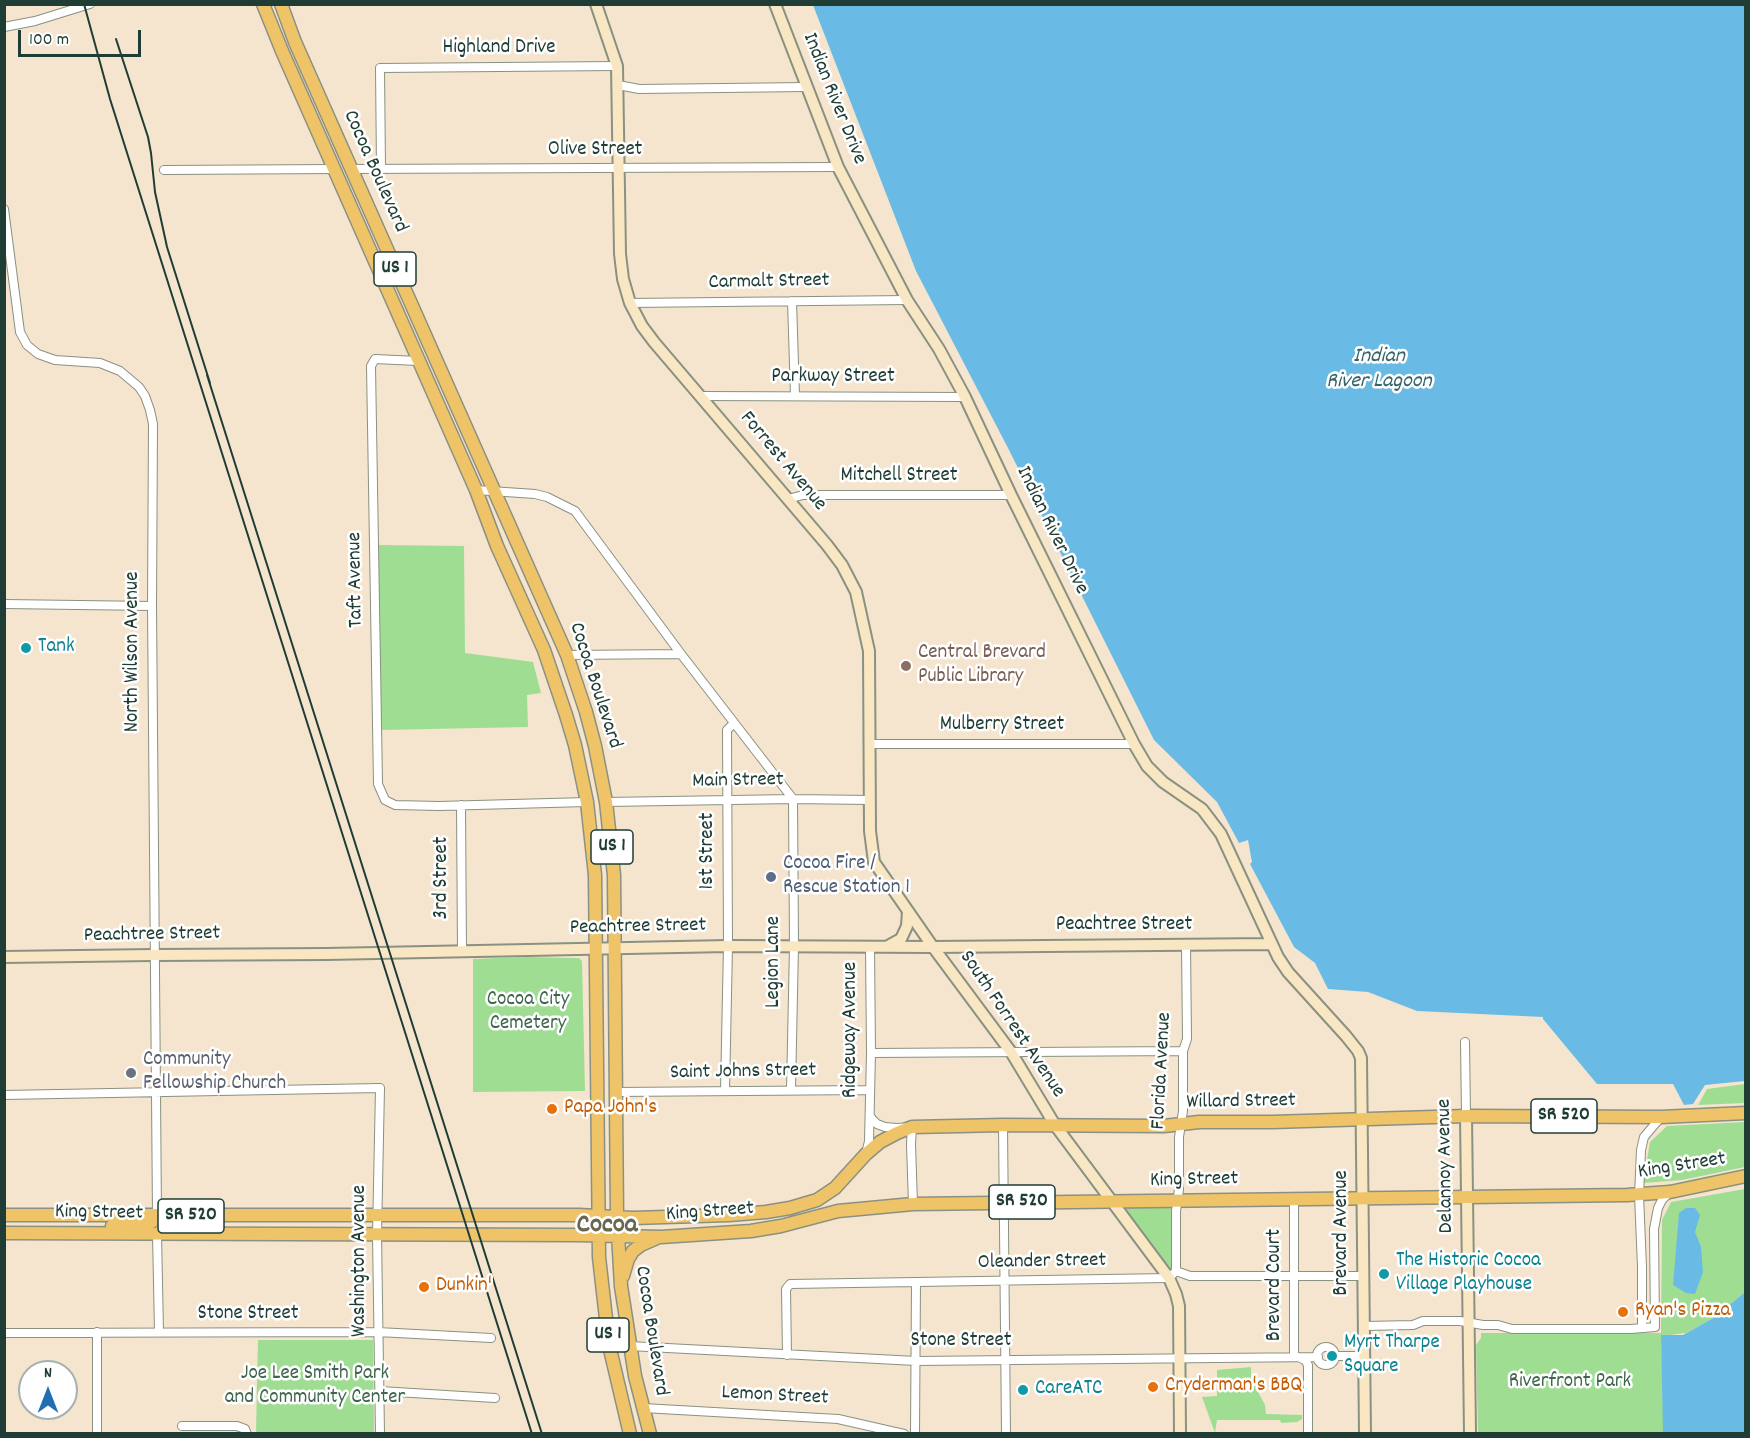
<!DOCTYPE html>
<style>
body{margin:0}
#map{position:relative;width:1750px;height:1438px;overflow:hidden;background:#f5e5cf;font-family:Dekko,sans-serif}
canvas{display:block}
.frame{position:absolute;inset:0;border:6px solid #1f3d34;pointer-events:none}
.north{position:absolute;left:18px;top:1360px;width:60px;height:60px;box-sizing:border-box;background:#fff;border:2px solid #a5b1ae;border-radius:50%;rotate:0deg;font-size:16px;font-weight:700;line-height:24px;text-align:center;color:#1f3d34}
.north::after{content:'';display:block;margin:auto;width:21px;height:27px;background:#1f6fb2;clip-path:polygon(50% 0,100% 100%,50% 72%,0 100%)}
.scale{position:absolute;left:18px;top:30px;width:123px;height:27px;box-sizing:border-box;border:3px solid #1f3d34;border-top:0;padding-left:8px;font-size:18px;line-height:21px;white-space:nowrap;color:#1f3d34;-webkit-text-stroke:4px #fff;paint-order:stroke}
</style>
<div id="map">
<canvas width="1750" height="1438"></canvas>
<div class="frame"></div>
<div class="north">N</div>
<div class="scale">100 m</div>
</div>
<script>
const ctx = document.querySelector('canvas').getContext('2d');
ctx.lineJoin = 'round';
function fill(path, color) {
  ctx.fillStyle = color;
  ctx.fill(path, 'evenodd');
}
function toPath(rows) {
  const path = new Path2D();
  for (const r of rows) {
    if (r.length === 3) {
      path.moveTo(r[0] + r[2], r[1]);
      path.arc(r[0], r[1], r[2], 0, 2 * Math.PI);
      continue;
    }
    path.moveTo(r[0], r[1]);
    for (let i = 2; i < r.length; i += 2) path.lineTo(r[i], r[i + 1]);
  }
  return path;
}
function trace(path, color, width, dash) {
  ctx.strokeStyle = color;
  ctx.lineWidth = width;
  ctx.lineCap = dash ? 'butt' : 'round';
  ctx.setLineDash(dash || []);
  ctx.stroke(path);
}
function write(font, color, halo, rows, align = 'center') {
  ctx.font = font + ' Dekko,sans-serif';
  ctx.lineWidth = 5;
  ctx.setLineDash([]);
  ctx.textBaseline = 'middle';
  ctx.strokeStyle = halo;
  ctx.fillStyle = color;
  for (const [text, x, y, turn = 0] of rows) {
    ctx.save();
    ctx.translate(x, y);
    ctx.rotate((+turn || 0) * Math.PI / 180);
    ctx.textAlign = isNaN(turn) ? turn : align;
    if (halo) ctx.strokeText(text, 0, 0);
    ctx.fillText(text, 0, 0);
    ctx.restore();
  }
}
fill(toPath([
 [378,545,464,546,465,653,533,662,541,693,527,695,528,727,381,730],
 [528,957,573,958,579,958,582,961,585,1091,473,1092,473,959],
 [1745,1084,1745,1103,1698,1105,1707,1089],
 [1745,1122,1745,1167,1682,1180,1643,1183,1650,1142,1667,1126],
 [1745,1189,1745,1292,1715,1317,1686,1333,1661,1336,1664,1433,1478,1433,1476,1345,1481,1338,1481,1333,1661,1333,1662,1220,1671,1202],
 [1172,1205,1172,1269,1170,1272,1121,1206],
 [258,1340,373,1340,374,1433,256,1433],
 [1251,1367,1251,1379,1265,1405,1266,1414,1302,1415,1302,1419,1297,1422,1281,1423,1280,1420,1217,1420,1215,1433,1202,1397,1217,1396,1217,1370]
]), '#9fdd93');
fill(toPath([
 [813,5,1745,5,1745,1081,1705,1085,1693,1104,1684,1105,1673,1084,1597,1084,1543,1019,1543,1017,1417,1011,1368,992,1328,989,1315,963,1294,947,1250,864,1252,862,1248,840,1239,843,1217,802,1154,740,1009,450,916,271],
 [1686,1208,1695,1208,1700,1215,1695,1232,1701,1247,1703,1272,1695,1294,1686,1293,1673,1285,1679,1213],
 [1745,1292,1745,1433,1663,1433,1661,1335,1683,1335,1715,1317]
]), '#69bbe5');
const street = toPath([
 [4,27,35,21,90,4],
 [618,85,639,89,806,87],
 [352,169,838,167],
 [381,169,380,68,617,66],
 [164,170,334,169],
 [4,209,20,332,27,345,38,354,55,360,100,363,120,371,139,387,145,396,150,410,153,424,152,606,157,1216],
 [792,301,795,396],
 [630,303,907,300],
 [418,361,375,359,371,366,378,784,385,800,395,805,439,806,587,802],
 [700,396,965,397],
 [476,490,535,494,547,497,575,511,681,654,793,799,794,946,791,1090],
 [788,499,803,495,1011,495],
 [4,604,152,606],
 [567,655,681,654],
 [870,744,1134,744],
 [606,802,793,799,870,800],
 [461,805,462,951],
 [1465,1042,1466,1116],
 [871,1053,1183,1051],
 [725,1091,728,946,727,730,734,723],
 [616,1092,870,1090],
 [4,1095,380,1088,377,1235,380,1434],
 [870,1116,872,1119,877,1124,885,1127,897,1128,912,1127,911,1144,913,1204],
 [1003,1125,1006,1434],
 [866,1154,869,1141,871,1053,870,946],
 [157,1234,159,1332],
 [1176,1271,1176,1211,1179,1189,1179,1137,1183,1111,1183,1051,1187,1039,1186,945],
 [1176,1271,1190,1276,1363,1276],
 [1364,1326,1413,1325,1423,1321,1460,1321,1483,1325,1498,1325,1512,1329,1631,1329,1655,1327,1654,1229,1658,1208,1662,1200,1670,1192],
 [1642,1328,1642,1267,1639,1195,1641,1150,1644,1137,1661,1117],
 [97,1332,97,1434],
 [4,1333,378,1332,491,1338],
 [629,1346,916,1361,1318,1357],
 [1326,1356,9],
 [787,1355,786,1289,790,1284,1169,1278,1176,1271],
 [1335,1356,1364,1356],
 [1294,1357,1294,1199],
 [1298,1357,1305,1360,1308,1365,1308,1434],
 [380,1391,495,1398],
 [643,1408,838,1419,904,1434],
 [182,1426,237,1426,245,1429,247,1434],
 [915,1434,916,1282]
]);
const secondary = toPath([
 [596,4,617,66,620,254,623,279,630,303,642,326,654,342,827,545,842,565,856,592,869,651,870,831,874,862,933,947,1011,1052,1055,1125,1169,1278,1176,1294,1179,1306,1180,1434],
 [775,4,838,167,907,300,939,349,965,397,1011,495,1134,744,1147,766,1163,782,1202,809,1221,834,1278,957,1288,972,1346,1036,1358,1051,1361,1058,1365,1434],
 [890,945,901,939,907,926,908,911],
 [4,957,154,955,327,954,728,946,933,947,1271,944],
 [1466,1116,1470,1434]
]);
const primary = toPath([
 [263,4,282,51,476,490,497,546,544,650,566,715,575,745,587,802,595,875,599,1257,609,1345,630,1434],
 [281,4,295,42,567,655,586,712,595,746,606,802,614,875,617,1217,621,1286,635,1376,650,1434],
 [4,1215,579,1215,633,1218,729,1215,766,1212,790,1208,817,1200,835,1188,866,1154,880,1142,897,1133,912,1127,1003,1125,1164,1126,1199,1122,1272,1122,1466,1116,1661,1117,1746,1113],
 [112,1226,147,1224,153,1221,157,1216],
 [161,1231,168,1227,177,1225,203,1223],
 [4,1233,579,1235,661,1237,751,1231,781,1226,838,1211,913,1204,1627,1195,1670,1192,1746,1176],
 [623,1276,628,1259,633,1251,641,1245,657,1238]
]);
trace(street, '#8a9182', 10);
trace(secondary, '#8a9182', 14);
trace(primary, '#8a9182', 15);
trace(street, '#fff', 8);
trace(secondary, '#f9e7c3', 10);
trace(primary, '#efc469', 12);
trace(toPath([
 [84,4,110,99,532,1434],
 [116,39,148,137,151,153,155,192,167,247,210,383],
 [207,375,542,1434]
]), '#1f3d34', 2);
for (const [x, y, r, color] of [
 [26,648,6,"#0f9aa8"],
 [906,666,6,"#8d6e63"],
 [771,877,6,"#5c6f8a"],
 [131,1073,6,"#6b7280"],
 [552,1109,6,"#e8710a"],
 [1384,1274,6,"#0f9aa8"],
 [424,1287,6,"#e8710a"],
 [1623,1312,6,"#e8710a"],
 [1332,1356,6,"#0f9aa8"],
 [1153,1387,6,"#e8710a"],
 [1023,1390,6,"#0f9aa8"]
]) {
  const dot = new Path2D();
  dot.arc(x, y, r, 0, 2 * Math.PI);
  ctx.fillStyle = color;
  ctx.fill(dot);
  trace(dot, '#fff', 2);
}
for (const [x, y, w] of [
 [395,269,42],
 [612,847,42],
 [1564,1116,66],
 [1022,1202,66],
 [191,1216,66],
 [608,1335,42]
]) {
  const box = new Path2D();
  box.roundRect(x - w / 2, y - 17, w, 34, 4.5);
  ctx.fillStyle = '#fff';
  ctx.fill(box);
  trace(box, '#1f3d34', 1.5);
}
write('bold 20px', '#1f3d34', null, [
 ["US 1",395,269],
 ["US 1",612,847],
 ["SR 520",1564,1116],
 ["SR 520",1022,1202],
 ["SR 520",191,1216],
 ["US 1",608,1335]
]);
write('21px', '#1f3d34', '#fff', [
 ["Highland Drive",499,49],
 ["Indian River Drive",833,99,68],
 ["Olive Street",595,151],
 ["Cocoa Boulevard",374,172,66],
 ["Carmalt Street",769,283,-1],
 ["Parkway Street",833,378],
 ["Forrest Avenue",782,462,50],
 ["Mitchell Street",899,477],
 ["Indian River Drive",1051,531,64],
 ["Taft Avenue",357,580,-91],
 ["North Wilson Avenue",134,652,-90],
 ["Cocoa Boulevard",594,686,72],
 ["Mulberry Street",1002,726],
 ["Main Street",738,782,-1],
 ["1st Street",709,851,-90],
 ["3rd Street",443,878,-90],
 ["Peachtree Street",1124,926],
 ["Peachtree Street",638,928,-1],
 ["Peachtree Street",152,936,-1],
 ["Legion Lane",775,962,-90],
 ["South Forrest Avenue",1011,1025,56],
 ["Ridgeway Avenue",852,1030,-90],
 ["Florida Avenue",1163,1071,-87],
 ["Saint Johns Street",743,1073,-1],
 ["Willard Street",1241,1103,-1],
 ["Delannoy Avenue",1447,1166,-91],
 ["King Street",1682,1167,-9],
 ["King Street",1194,1181,-1],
 ["King Street",710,1213,-4],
 ["King Street",99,1214,1],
 ["Brevard Avenue",1343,1233,-90],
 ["Washington Avenue",361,1261,-90],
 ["Oleander Street",1042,1263,-1],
 ["Brevard Court",1276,1285,-90],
 ["Stone Street",248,1315],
 ["Cocoa Boulevard",650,1331,81],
 ["Stone Street",961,1342],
 ["Lemon Street",775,1397,3]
]);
write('21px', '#0d838f', '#fff', [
 ["Tank",38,648],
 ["The Historic Cocoa",1396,1262],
 ["Village Playhouse",1396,1286],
 ["Myrt Tharpe",1344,1344],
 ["Square",1344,1368],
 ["CareATC",1035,1390]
], 'left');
write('21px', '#785e54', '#fff', [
 ["Central Brevard",918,654],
 ["Public Library",918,678]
], 'left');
write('21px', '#4e5e75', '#fff', [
 ["Cocoa Fire /",783,865],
 ["Rescue Station 1",783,889]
], 'left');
write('21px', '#3f654c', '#fff', [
 ["Cocoa City",528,1001],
 ["Cemetery",528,1025],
 ["Joe Lee Smith Park",315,1375],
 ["and Community Center",315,1399],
 ["Riverfront Park",1570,1383]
]);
write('21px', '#5b616d', '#fff', [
 ["Community",143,1061],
 ["Fellowship Church",143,1085]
], 'left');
write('21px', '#c56008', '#fff', [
 ["Papa John's",564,1109],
 ["Dunkin'",436,1287],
 ["Ryan's Pizza",1635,1312],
 ["Cryderman's BBQ",1165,1387]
], 'left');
write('italic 22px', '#356369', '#fff', [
 ["Indian",1379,358],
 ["River Lagoon",1379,383]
]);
write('bold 27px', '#686752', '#fff', [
 ["Cocoa",607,1227]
]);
</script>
